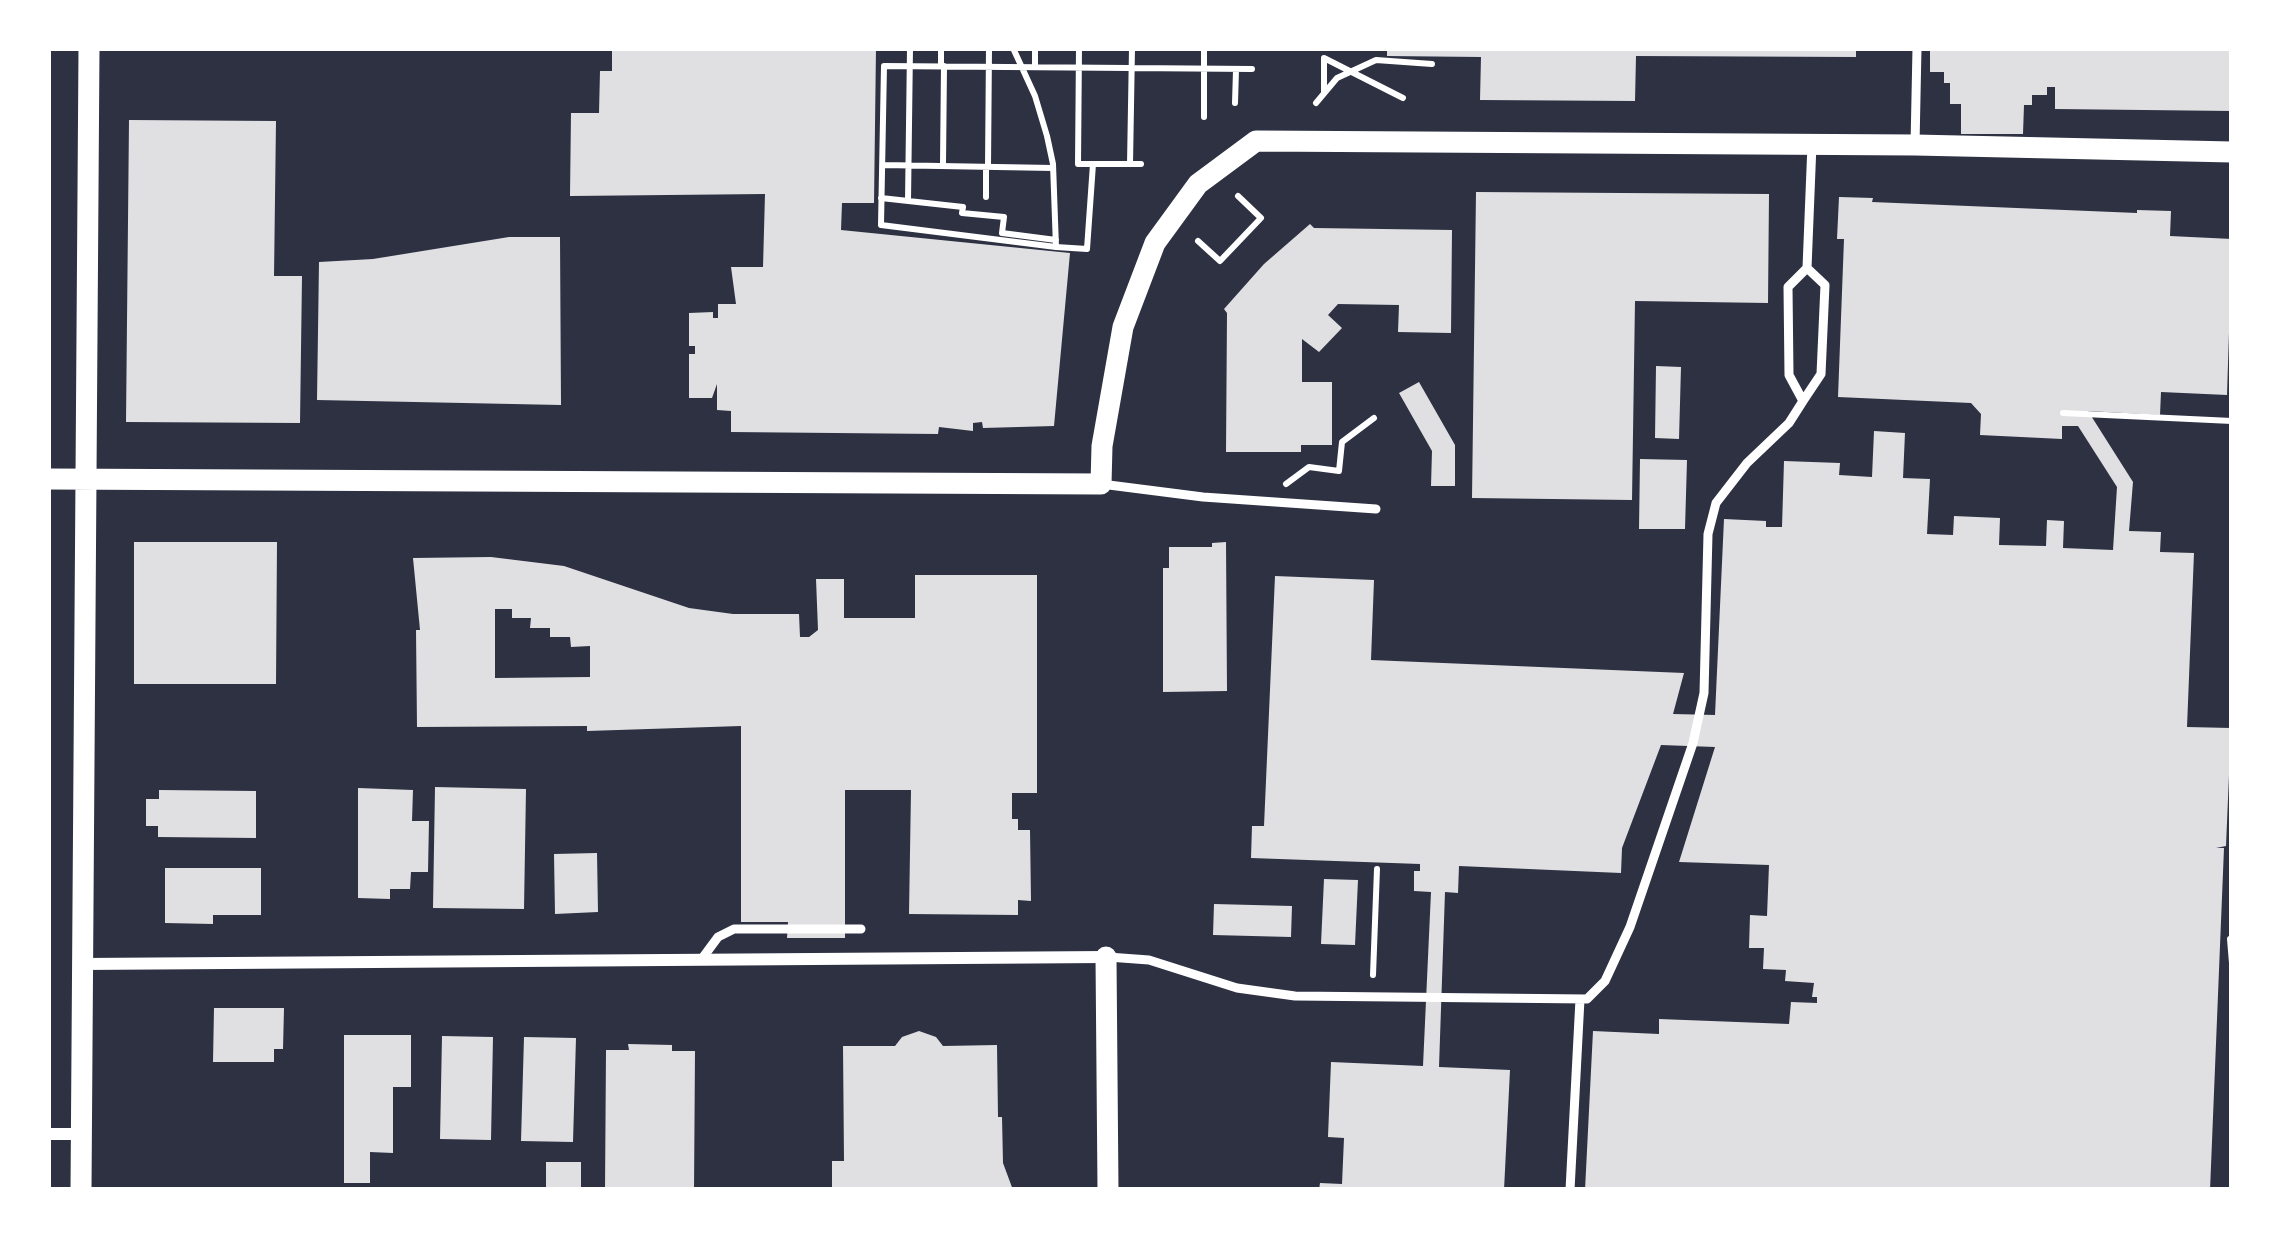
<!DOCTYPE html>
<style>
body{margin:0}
#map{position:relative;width:2280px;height:1238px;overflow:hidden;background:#2d3142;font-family:"Noto Sans",sans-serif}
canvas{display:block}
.frame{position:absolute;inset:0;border:51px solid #fff;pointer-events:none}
</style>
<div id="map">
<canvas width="2280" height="1238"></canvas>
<div class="frame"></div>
</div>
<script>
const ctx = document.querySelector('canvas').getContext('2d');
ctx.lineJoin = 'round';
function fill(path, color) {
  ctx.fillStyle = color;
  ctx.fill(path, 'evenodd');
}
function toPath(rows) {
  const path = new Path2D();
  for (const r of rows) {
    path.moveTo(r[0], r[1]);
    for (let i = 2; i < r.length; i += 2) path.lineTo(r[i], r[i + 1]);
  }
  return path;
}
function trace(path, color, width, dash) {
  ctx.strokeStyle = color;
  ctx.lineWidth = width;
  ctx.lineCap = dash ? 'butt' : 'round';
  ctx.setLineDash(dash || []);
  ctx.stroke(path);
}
fill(toPath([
 [612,48,876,48,874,203,842,203,841,230,1070,253,1054,426,983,428,982,422,973,423,973,431,939,427,938,434,731,432,731,411,717,410,717,384,712,398,689,398,689,354,695,354,695,346,689,346,689,313,713,312,713,318,718,318,718,304,736,304,731,267,763,267,765,194,570,196,571,113,599,113,600,71,612,71],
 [1387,48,1856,48,1856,57,1636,56,1635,101,1480,100,1481,57,1387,56],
 [1930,48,2232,48,2232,111,2055,109,2055,87,2047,87,2047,95,2032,95,2032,105,2024,105,2023,134,1961,134,1961,104,1950,104,1950,83,1944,83,1944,72,1930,72],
 [129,120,276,121,274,276,302,276,300,423,126,422],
 [1476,192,1769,194,1768,303,1635,301,1632,500,1472,498],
 [1839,197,1873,198,1872,202,2137,213,2137,210,2171,211,2170,236,2232,239,2227,395,2161,392,2160,415,2088,411,2133,482,2129,531,2161,532,2160,552,2194,553,2187,727,2231,728,2226,846,2216,848,2224,848,2210,1190,1585,1190,1593,1031,1659,1034,1659,1019,1789,1024,1791,1002,1817,1003,1817,997,1812,997,1814,983,1785,981,1786,970,1763,969,1764,948,1749,948,1750,915,1767,916,1769,865,1679,862,1715,747,1661,745,1622,848,1621,873,1459,866,1458,893,1445,892,1439,1067,1510,1070,1504,1190,1319,1190,1320,1183,1342,1184,1344,1138,1328,1137,1331,1062,1423,1066,1431,892,1414,891,1414,871,1420,871,1420,864,1251,858,1252,826,1264,826,1275,576,1374,580,1371,660,1684,673,1673,714,1715,715,1724,519,1766,521,1766,527,1782,527,1784,461,1840,463,1839,475,1872,477,1874,431,1905,433,1903,478,1930,479,1927,534,1953,535,1954,516,2000,518,1999,545,2046,546,2047,520,2064,521,2063,548,2113,550,2117,487,2078,426,2062,426,2062,439,1980,435,1981,414,1971,403,1838,397,1844,239,1837,239],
 [1310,224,1314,228,1452,230,1451,333,1398,332,1399,305,1338,304,1328,315,1342,328,1319,352,1302,339,1302,382,1332,382,1332,445,1301,445,1301,452,1226,452,1227,313,1224,309,1264,264],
 [509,237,560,237,561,405,317,400,319,262,373,259],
 [1656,366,1681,367,1679,439,1655,438],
 [1419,382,1455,445,1455,486,1431,486,1432,451,1399,393],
 [1640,459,1687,460,1685,529,1639,529],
 [134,542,277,542,276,684,134,684],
 [1226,542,1227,691,1163,692,1163,568,1169,568,1169,547,1212,547,1212,543],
 [491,557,564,566,689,608,733,614,799,614,800,637,809,637,818,630,816,579,844,579,844,618,915,618,915,575,1037,575,1037,793,1012,793,1012,819,1018,819,1018,830,1030,830,1031,901,1018,900,1018,915,909,914,911,790,845,790,845,938,787,938,788,922,741,922,741,726,587,731,587,726,417,727,416,630,420,630,413,558],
 [495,609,512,609,512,618,531,618,530,628,550,628,550,637,570,637,571,647,590,646,590,677,495,678],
 [435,787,526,789,524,909,433,908],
 [358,788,413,790,412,821,429,821,428,872,411,872,410,889,390,889,390,899,358,898],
 [159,790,256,791,256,838,158,837,158,826,146,826,146,799,159,799],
 [597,853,598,912,555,914,554,854],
 [165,868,261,868,261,915,213,915,213,924,165,923],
 [1324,879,1358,880,1355,945,1321,944],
 [1214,904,1292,906,1291,937,1213,935],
 [214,1008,284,1008,283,1049,274,1049,274,1062,213,1062],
 [919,1031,936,1037,943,1046,997,1045,998,1117,1002,1117,1003,1163,1013,1190,832,1190,832,1161,844,1161,843,1046,895,1046,902,1037],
 [344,1035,411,1035,411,1087,393,1087,393,1153,370,1152,370,1183,344,1183],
 [442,1036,493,1037,491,1140,440,1139],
 [524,1037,576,1038,573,1142,521,1141],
 [628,1044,672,1045,672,1051,695,1051,694,1190,605,1190,606,1050,629,1050],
 [546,1162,581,1162,581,1190,546,1190]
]), '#e0e0e3');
trace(toPath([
 [1013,48,1035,96,1047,136,1053,164,1056,247,1087,249,1093,164],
 [1079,48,1078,164,1141,164],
 [941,66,941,48],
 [1035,67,1035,48],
 [1324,92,1324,58,1403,98],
 [1235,103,1236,70],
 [1316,103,1337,78,1376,60,1432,64],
 [1204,117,1204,48],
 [943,164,944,66],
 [1130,164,1132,48],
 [883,165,1053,168],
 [988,167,989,48],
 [986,197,986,167],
 [881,198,963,207,962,213,1004,217,1002,233,1056,240],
 [908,201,910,48],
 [1198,241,1220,261,1261,218,1238,196],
 [1056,247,881,225,884,66,1252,69],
 [2063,413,2232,421],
 [1286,484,1309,467,1339,471,1342,442,1374,418],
 [2230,939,2232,963],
 [1373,975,1377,869]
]), '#fff', 6);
trace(toPath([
 [1915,145,1917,48],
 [1807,268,1825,285,1821,374,1803,401,1789,375,1788,287,1807,268,1812,144],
 [1101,484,1203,497,1376,509],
 [1108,957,1149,960,1237,988,1295,996,1587,999,1605,981,1630,927,1693,743,1704,693,1708,534,1716,503,1747,463,1789,423,1803,401],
 [701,960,718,937,734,929,861,929],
 [1570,1190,1580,999]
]), '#fff', 9);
trace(toPath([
 [82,964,1106,957],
 [48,1134,81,1134]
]), '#fff', 12);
trace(toPath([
 [48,479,1101,484,1102,446,1123,327,1155,243,1198,184,1256,141,1915,145,2232,152],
 [1106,957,1108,1190],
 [81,1190,89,48]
]), '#fff', 21);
</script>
